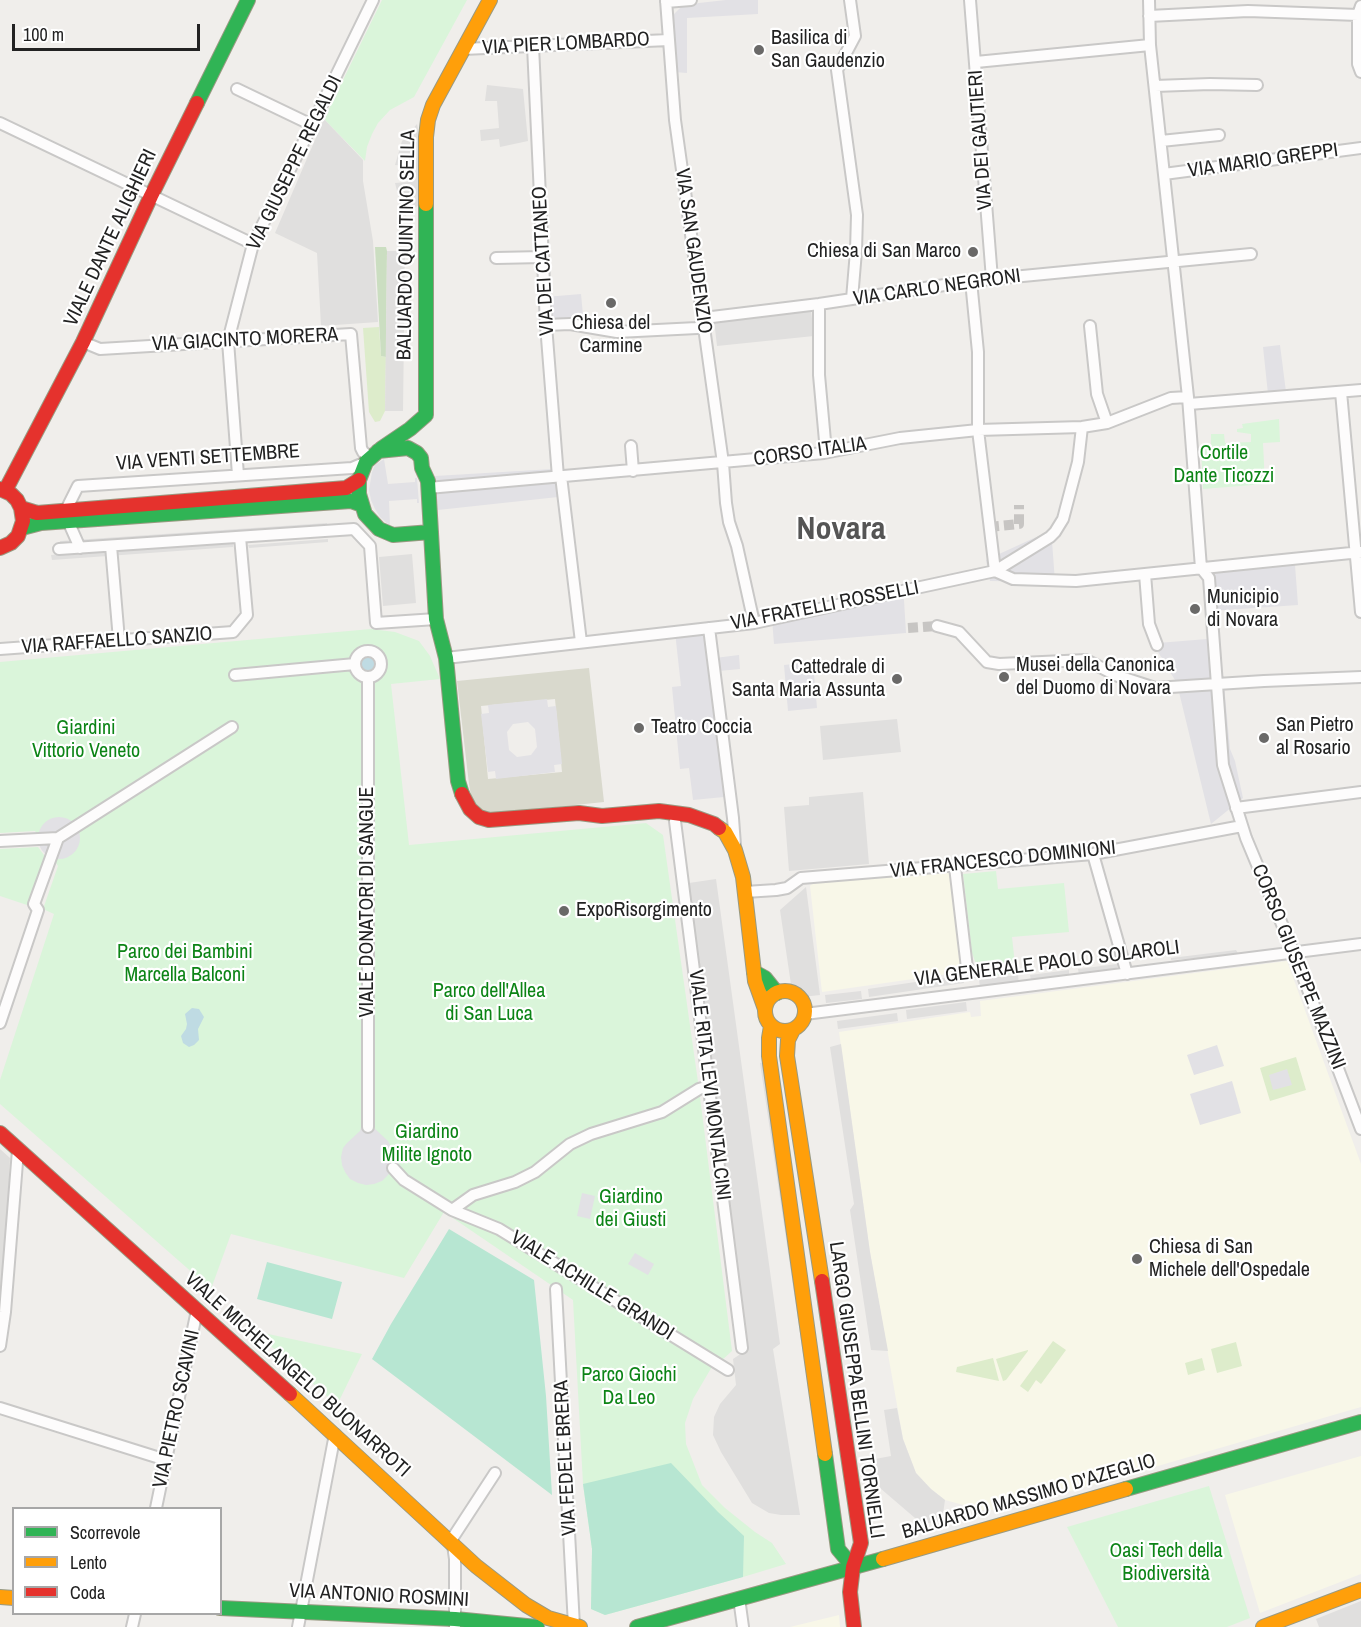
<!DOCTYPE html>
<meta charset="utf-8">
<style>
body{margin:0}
#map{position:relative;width:1361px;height:1627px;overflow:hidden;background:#f0eeeb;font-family:"Archivo Narrow",sans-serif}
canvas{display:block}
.legend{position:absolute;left:12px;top:1507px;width:210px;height:108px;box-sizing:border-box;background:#fff;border:2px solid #a7a7a7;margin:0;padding:8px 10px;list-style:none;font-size:18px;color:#222}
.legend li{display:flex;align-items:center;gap:12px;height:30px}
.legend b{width:30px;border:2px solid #a7a7a7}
.scale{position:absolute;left:12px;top:24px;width:188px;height:27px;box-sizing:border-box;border:3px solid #222;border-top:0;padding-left:8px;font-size:18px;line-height:21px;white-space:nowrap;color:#222;-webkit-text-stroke:4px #fff;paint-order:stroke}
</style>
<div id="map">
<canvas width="1361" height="1627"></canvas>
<ul class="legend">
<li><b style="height:8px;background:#30b455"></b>Scorrevole</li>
<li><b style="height:8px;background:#ff9f0a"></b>Lento</li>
<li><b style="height:8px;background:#e5322d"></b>Coda</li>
</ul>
<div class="scale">100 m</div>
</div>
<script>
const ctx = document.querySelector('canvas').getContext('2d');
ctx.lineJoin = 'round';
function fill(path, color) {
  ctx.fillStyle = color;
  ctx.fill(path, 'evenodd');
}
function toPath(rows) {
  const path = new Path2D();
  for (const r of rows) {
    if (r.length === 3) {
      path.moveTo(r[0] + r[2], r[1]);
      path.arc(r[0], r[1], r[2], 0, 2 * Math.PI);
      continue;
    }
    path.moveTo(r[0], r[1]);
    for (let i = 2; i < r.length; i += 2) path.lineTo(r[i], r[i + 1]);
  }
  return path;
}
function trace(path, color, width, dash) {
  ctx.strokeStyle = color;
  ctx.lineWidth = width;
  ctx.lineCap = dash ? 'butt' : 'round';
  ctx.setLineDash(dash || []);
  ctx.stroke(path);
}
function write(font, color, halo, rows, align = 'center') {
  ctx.font = font + ' "Archivo Narrow",sans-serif';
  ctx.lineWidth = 4.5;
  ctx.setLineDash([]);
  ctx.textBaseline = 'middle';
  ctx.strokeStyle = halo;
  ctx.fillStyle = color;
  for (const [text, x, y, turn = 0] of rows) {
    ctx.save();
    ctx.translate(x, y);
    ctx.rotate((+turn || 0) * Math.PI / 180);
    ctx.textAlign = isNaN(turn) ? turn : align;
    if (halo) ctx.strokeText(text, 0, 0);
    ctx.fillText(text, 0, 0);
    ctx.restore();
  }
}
fill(toPath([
 [0,1149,10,1158,6,1242,0,1315]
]), '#dfdedc');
fill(toPath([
 [949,870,962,972,822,992,810,886,814,882],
 [1287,961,1361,1164,1361,1407,1082,1488,996,1510,982,1510,945,1500,931,1489,916,1473,903,1439,870,1252,839,1032,970,1012,971,1017,981,1016,980,1001],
 [1361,1456,1361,1574,1260,1613,1225,1495],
 [839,1615,840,1627,790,1627]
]), '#f8f7e8');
fill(toPath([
 [589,668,604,802,488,814,478,809,472,801,469,784,457,681],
 [555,699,562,772,488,779,481,706]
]), '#d9d9cd');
fill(toPath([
 [379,327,381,356,386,357,385,411,380,421,375,422,369,412,363,328],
 [1296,1057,1306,1090,1270,1101,1260,1068],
 [1053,1341,1066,1350,1041,1384,1036,1380,1028,1392,1020,1386],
 [1236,1342,1242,1366,1217,1373,1211,1349],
 [1028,1350,1028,1351,1006,1380,1003,1381,996,1359],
 [993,1358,999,1381,956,1372,957,1367],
 [1202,1358,1205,1370,1188,1375,1185,1363]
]), '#ddeccb');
fill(toPath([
 [375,247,386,247,387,251,386,357,381,356]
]), '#cbdec1');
fill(toPath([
 [382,0,467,0,414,97,390,110,378,123,372,134,367,147,365,161,324,119],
 [1279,419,1280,442,1263,443,1265,484,1203,489,1201,447,1211,446,1211,434,1224,434,1225,443,1251,442,1251,434,1237,432,1237,429,1243,428,1242,424],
 [371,629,395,632,419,641,430,656,440,679,391,684,409,845,646,823,663,835,699,1089,732,1351,721,1361,713,1365,693,1399,685,1423,686,1444,702,1485,725,1508,755,1532,772,1543,786,1564,743,1577,605,1615,591,1609,592,1549,583,1484,573,1300,444,1212,404,1278,231,1234,211,1289,0,1104,0,1080,54,914,43,909,58,866,35,831,0,833,0,662],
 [38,847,47,859,30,906,0,896,0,849],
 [996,871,998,889,1064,883,1069,932,1012,937,1016,973,978,978,974,971,976,964,972,953,963,874],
 [254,1331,362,1354,337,1405],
 [1209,1486,1250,1618,1227,1627,1118,1627,1067,1527]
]), '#daf5da');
fill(toPath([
 [449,1229,534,1280,546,1396,552,1495,372,1359,391,1324],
 [267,1262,342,1282,332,1319,257,1299],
 [671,1463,718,1512,744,1536,743,1577,605,1615,591,1609,592,1549,583,1484]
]), '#b7e6d2');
fill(toPath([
 [487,85,523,89,528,141,500,147,499,139,481,141,480,130,499,128,497,101,485,101],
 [324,119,363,160,363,181,373,241,378,322,321,326,317,253,275,233],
 [417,124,420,139,420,204,405,216,401,207,395,183,407,182,406,166,395,165,402,141],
 [387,251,405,251,403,411,385,411],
 [811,310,814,336,717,346,714,320],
 [327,523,327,526,60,544,60,541],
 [328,539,328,542,249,548,248,545],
 [233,542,233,547,52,560,51,555],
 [412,554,416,603,383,606,379,557],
 [897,719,901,752,823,760,820,726],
 [863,792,869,864,789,871,784,807,809,805,809,797],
 [716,879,780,1344,773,1349,800,1515,781,1515,769,1513,752,1503,721,1452,713,1435,714,1417,720,1404,736,1385,733,1359,748,1349,713,1078,714,1077,689,883],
 [806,887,820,995,793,998,780,910],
 [1236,950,1239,955,1171,960,1171,958],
 [1117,964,1118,971,1079,975,1078,969],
 [1069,970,1069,977,1031,981,1030,975],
 [963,975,964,983,869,997,868,989],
 [1018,975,1019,983,980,988,979,979],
 [861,991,862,999,826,1003,825,995],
 [966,1002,967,1011,907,1019,906,1010],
 [897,1013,898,1021,838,1029,837,1021],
 [841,1044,870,1252,888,1351,871,1350,850,1210,854,1204,830,1047],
 [765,1062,809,1394,760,1063],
 [897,1408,903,1439,916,1473,931,1489,945,1500,942,1521,922,1524,880,1488,875,1459,891,1456,884,1410],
 [1361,1601,1361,1627,1319,1627,1316,1619]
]), '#e0dfde');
fill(toPath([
 [726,0,758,0,758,14,687,18,687,73,674,72,674,14,681,7,690,4],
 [581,294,584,326,546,325,545,297],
 [1280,345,1286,392,1268,394,1263,347],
 [384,459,388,484,415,482,415,478,417,478,419,503,417,503,417,499,389,501,390,526,380,517,375,509,371,500,369,490,372,472,375,465],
 [553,469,558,497,438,510,435,476],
 [1045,533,1052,541,1055,582,990,581,986,560],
 [1287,560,1295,565,1298,605,1211,611,1201,568],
 [901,591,904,600,906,633,774,644,772,619],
 [712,628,715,658,739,655,740,669,719,671,711,685,724,797,693,800,689,768,680,769,672,687,681,686,675,632],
 [1207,639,1213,640,1224,685,1230,749,1235,761,1243,798,1211,824,1178,688,1178,685,1155,647,1158,643],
 [813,662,817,708,788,711,784,665],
 [547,699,548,707,556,706,562,764,554,765,555,772,496,779,495,771,488,772,481,714,489,713,488,705],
 [528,722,535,729,537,747,531,755,517,757,509,750,507,732,513,724],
 [59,838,21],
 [1217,1045,1224,1066,1194,1075,1187,1055],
 [1287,1069,1292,1085,1273,1090,1269,1075],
 [1232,1081,1241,1113,1200,1125,1190,1094],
 [361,1127,373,1127,388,1141,394,1153,393,1168,388,1175,382,1181,374,1184,366,1185,358,1183,350,1179,345,1172,342,1165,341,1157,343,1148,347,1143,360,1131],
 [582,1193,595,1196,590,1219,577,1216],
 [635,1253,654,1264,648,1275,628,1264]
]), '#e2e1e5');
fill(toPath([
 [368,664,7],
 [192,1008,199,1009,204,1017,198,1029,199,1040,194,1045,189,1047,183,1043,181,1036,186,1029,187,1024,185,1014]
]), '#bfdbe3');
trace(toPath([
 [989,527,1019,524,1019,505],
 [908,628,937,626]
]), '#c7c5c3', 10, [10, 5]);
const street = toPath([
 [666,0,675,120,723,463,726,503,729,522,737,546,754,623],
 [850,0,855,36,837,70,857,215,856,251,852,299],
 [970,0,992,279],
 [1149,0,1150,45,1188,397,1201,568,1209,578,1223,765,1246,838,1294,953,1361,1129],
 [666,2,691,0],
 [1361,6,1358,15,1358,64,1361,72],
 [1149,16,1248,11,1358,15],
 [533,46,546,325,558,477],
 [463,49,669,40],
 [976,62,1150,45],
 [1155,86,1210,84,1257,85],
 [237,89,312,125],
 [0,123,253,244],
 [1161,141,1219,135],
 [1164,174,1361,148],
 [496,258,543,257],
 [971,281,978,352,978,430,995,571],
 [819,304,819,375,826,452],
 [546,325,570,324,617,332,697,328,712,317,819,304,971,281,1251,254],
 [1090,326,1097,394,1107,423],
 [83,342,100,349,351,334,361,448,363,452,371,457],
 [1341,392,1361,612],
 [1189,404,1361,390],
 [631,446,633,471],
 [238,475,228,341,253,244,312,125,373,0],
 [561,476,581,642],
 [428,488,824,453,900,438,978,430,1082,427,1107,423,1171,398,1188,397],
 [66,510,78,486,352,468,366,462],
 [68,521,80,548],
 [111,546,119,640],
 [59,549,354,529,370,546,376,623,436,619],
 [995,571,1013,579,1076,581,1361,552],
 [1145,574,1149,624,1157,645],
 [937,626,959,632,987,662,999,664,1086,660,1118,676,1155,688,1264,681,1361,677],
 [709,628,733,818,735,845],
 [0,649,233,632,247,615,240,537],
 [368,664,13],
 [446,658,754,623,995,571,1050,537,1055,532,1063,519,1078,462,1082,427],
 [235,675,355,664],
 [368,677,368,1127],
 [1236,808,1361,792],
 [675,821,742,1348],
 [0,841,58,838,232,727],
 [1093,854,1127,974],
 [955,867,967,968,973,971],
 [745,892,776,890,787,888,801,878,1093,854,1242,826],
 [805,1014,1361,944],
 [0,1023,38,910,34,904,58,838],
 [393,1168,404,1180,452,1210,499,1229,728,1370],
 [452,1210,473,1195,515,1182,535,1172,570,1144,591,1134,662,1112,699,1089,709,1086],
 [556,1289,574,1626],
 [0,1346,5,1312,18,1150],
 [0,1408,166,1460],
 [156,1508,197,1310],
 [450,1542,495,1473],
 [453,1545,455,1559,455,1627],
 [739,1598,743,1627],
 [132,1627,135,1614],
 [298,1627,335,1434]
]);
const fast = toPath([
 [197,103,248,0],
 [426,204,426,415,410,429,382,448,366,462,359,480,359,494,365,514,379,529,393,535,431,532],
 [378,451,408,448,417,453,421,458,422,468,428,481,436,619,446,658,458,781,462,794],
 [22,528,41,523,351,501,362,505],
 [754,972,765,978,777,993],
 [825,1454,838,1549,853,1567],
 [1126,1489,1361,1422],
 [220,1608,455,1619,537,1627],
 [637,1627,883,1559]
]);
const slow = toPath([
 [426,204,426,137,428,120,433,105,490,0],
 [719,828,725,832,735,850,743,877,755,981,765,1009],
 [785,1011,20],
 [771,1026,769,1038,769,1056,825,1454],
 [793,1030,788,1040,787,1056,822,1281],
 [290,1394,476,1566,526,1605,548,1618,580,1627],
 [883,1559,1126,1489],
 [0,1597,14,1598],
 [1263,1627,1361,1590]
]);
const jam = toPath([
 [0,489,11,494,17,500,21,508,23,521,18,536,11,543,0,548],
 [5,491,83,342,151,196,197,103],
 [21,508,37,513,346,488,359,480],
 [462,794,470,809,479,817,489,820,579,813,602,816,659,811,689,815,714,824,719,828],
 [0,1133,290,1394],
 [822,1281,861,1543,853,1567,850,1592,854,1627]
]);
trace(street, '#c9c8c7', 14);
trace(fast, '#999a82', 16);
trace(slow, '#999a82', 16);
trace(jam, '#999a82', 16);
trace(street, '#fdfcfc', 10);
trace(fast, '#30b455', 14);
trace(slow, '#ff9f0a', 14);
trace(jam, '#e5322d', 14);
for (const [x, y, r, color] of [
 [759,50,6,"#6a6968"],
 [973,252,6,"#6a6968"],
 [611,303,6,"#6a6968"],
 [1195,609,6,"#6a6968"],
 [1004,677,6,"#6a6968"],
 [897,679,6,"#6a6968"],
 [639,728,6,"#6a6968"],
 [1264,738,6,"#6a6968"],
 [564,911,6,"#6a6968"],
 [1137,1259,6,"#6a6968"]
]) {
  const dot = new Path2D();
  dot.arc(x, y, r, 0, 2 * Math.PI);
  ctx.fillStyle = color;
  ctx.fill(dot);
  trace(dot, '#fff', 2);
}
write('20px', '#222', '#fff', [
 ["Basilica di",771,39],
 ["San Gaudenzio",771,62],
 ["Chiesa di San Marco",961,252,"right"],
 ["Chiesa del",611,324,"center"],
 ["Carmine",611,347,"center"],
 ["Municipio",1207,598],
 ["di Novara",1207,621],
 ["Musei della Canonica",1016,666],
 ["del Duomo di Novara",1016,689],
 ["Cattedrale di",885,668,"right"],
 ["Santa Maria Assunta",885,691,"right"],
 ["San Pietro",1276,726],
 ["al Rosario",1276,749],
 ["Teatro Coccia",651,728],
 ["ExpoRisorgimento",576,911],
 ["Chiesa di San",1149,1248],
 ["Michele dell'Ospedale",1149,1271]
], 'left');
write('20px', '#222', '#fff', [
 ["VIA PIER LOMBARDO",566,44,-3],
 ["VIA DEI GAUTIERI",981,140,-94],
 ["VIA MARIO GREPPI",1263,161,-8],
 ["VIA GIUSEPPE REGALDI",295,163,-64],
 ["VIALE DANTE ALIGHIERI",111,238,-65],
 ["BALUARDO QUINTINO SELLA",407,245,-89],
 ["VIA SAN GAUDENZIO",693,251,82],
 ["VIA DEI CATTANEO",544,261,-93],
 ["VIA CARLO NEGRONI",937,288,-8],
 ["VIA GIACINTO MORERA",245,340,-3],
 ["CORSO ITALIA",810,452,-8],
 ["VIA VENTI SETTEMBRE",208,458,-4],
 ["VIA FRATELLI ROSSELLI",825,606,-11],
 ["VIA RAFFAELLO SANZIO",117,641,-4],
 ["VIA FRANCESCO DOMINIONI",1003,860,-6],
 ["VIALE DONATORI DI SANGUE",368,902,-90],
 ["VIA GENERALE PAOLO SOLAROLI",1047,964,-7],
 ["CORSO GIUSEPPE MAZZINI",1298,967,68],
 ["VIALE RITA LEVI MONTALCINI",709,1085,83],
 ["VIALE ACHILLE GRANDI",592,1286,32],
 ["VIALE MICHELANGELO BUONARROTI",297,1375,42],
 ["LARGO GIUSEPPA BELLINI TORNIELLI",856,1390,82],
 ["VIA PIETRO SCAVINI",177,1409,-78],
 ["VIA FEDELE BRERA",566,1458,-93],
 ["BALUARDO MASSIMO D'AZEGLIO",1029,1497,-16],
 ["VIA ANTONIO ROSMINI",379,1596,3]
]);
write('20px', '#0c8416', '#fff', [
 ["Cortile",1224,454],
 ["Dante Ticozzi",1224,477],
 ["Giardini",86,729],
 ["Vittorio Veneto",86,752],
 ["Parco dei Bambini",185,953],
 ["Marcella Balconi",185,976],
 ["Parco dell'Allea",489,992],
 ["di San Luca",489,1015],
 ["Giardino",427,1133],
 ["Milite Ignoto",427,1156],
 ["Giardino",631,1198],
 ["dei Giusti",631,1221],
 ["Parco Giochi",629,1376],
 ["Da Leo",629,1399],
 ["Oasi Tech della",1166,1552],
 ["Biodiversità",1166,1575]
]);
write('bold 32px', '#555', '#fff', [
 ["Novara",841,530]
]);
</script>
